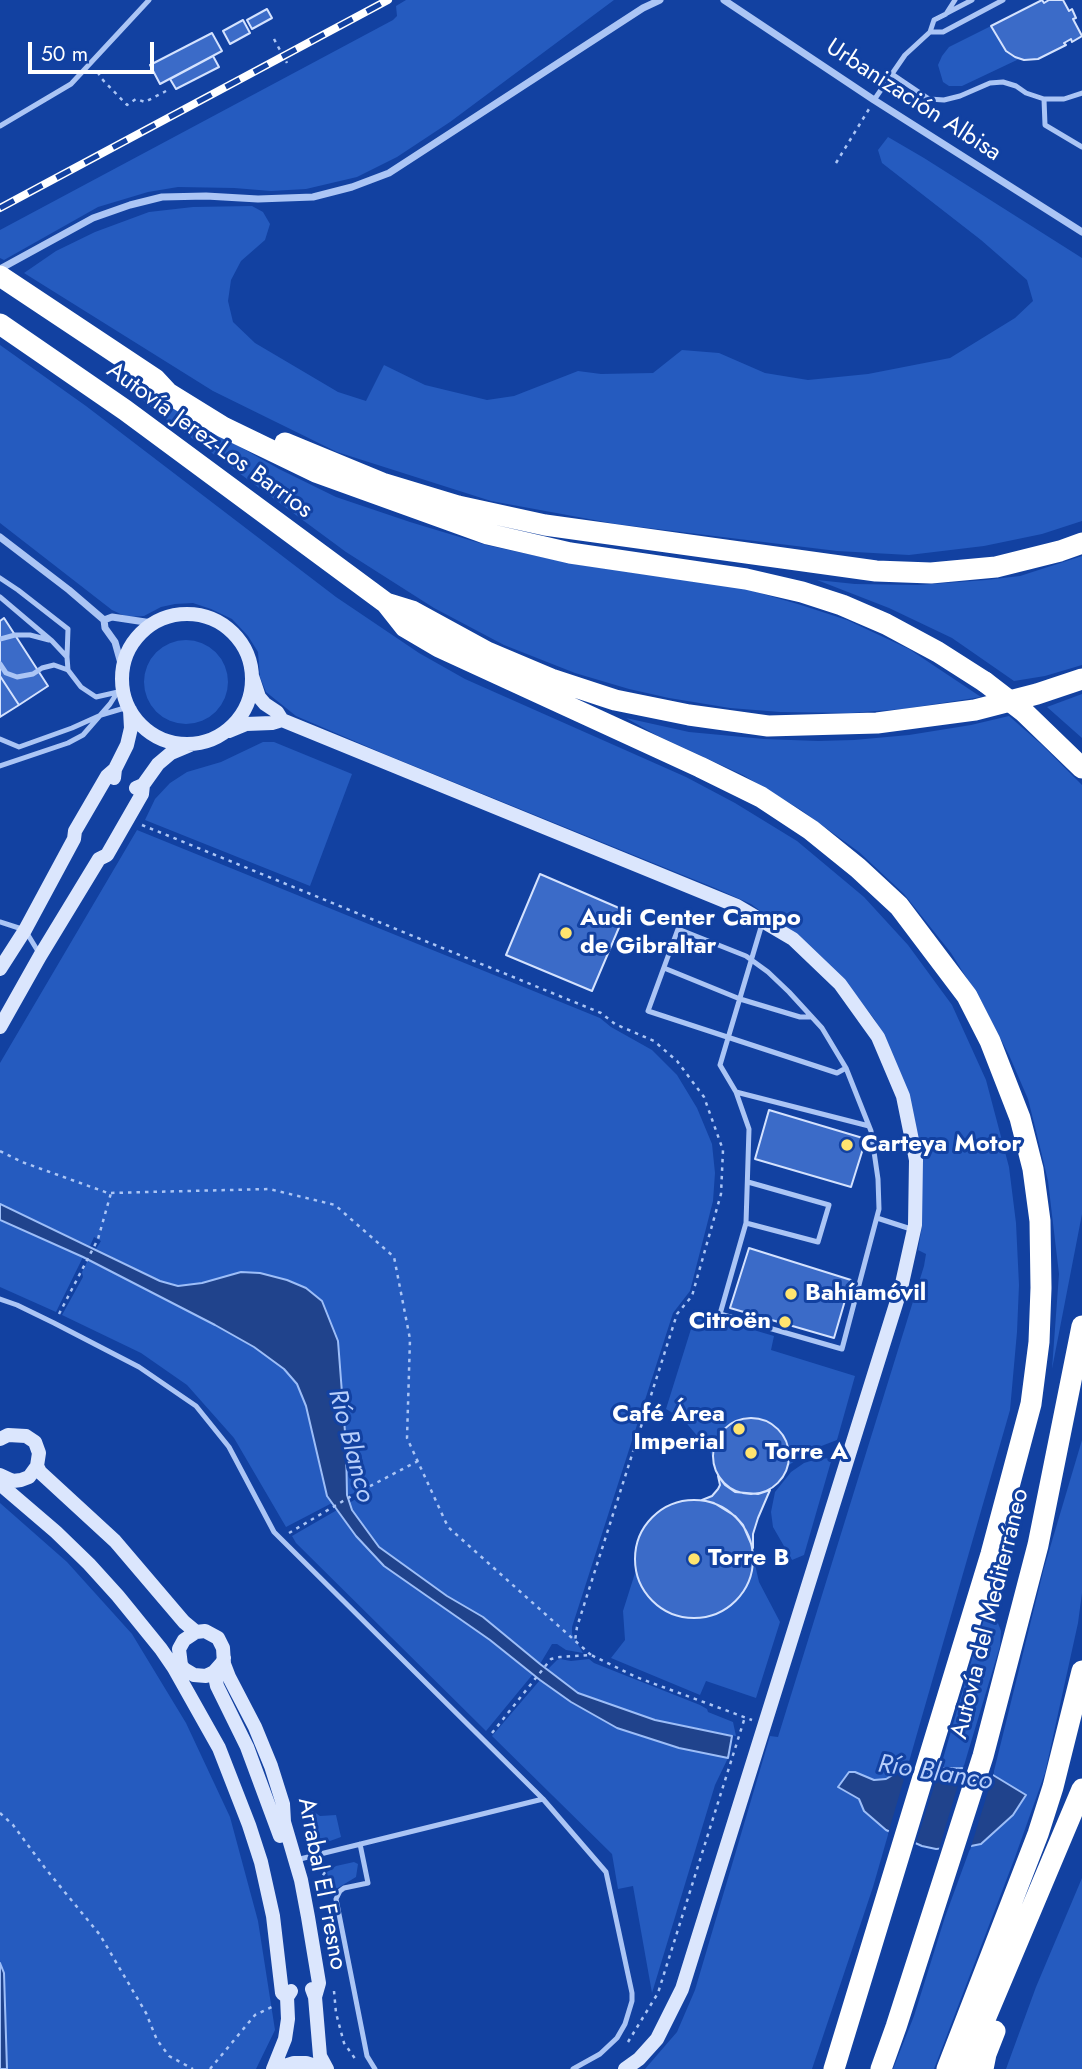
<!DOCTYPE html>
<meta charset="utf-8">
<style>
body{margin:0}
#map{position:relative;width:1082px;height:2069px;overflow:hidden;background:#1241a1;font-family:Jost,sans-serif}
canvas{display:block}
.scale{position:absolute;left:28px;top:42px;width:126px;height:32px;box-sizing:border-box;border:4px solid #fff;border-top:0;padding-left:9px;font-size:21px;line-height:24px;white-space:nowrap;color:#fff;-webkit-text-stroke:5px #1241a1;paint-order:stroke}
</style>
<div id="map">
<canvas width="1082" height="2069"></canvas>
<div class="scale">50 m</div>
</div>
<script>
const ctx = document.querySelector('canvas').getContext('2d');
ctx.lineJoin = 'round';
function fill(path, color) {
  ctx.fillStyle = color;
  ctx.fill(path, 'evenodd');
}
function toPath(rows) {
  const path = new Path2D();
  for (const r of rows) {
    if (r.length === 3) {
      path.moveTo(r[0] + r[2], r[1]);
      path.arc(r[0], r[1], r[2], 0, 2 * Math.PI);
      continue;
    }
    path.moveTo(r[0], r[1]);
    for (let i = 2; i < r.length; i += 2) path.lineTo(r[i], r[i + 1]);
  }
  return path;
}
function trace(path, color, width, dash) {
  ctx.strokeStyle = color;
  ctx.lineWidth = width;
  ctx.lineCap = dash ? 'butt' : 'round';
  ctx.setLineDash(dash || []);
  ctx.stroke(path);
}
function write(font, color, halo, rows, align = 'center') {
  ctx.font = font + ' Jost,sans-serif';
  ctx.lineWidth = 6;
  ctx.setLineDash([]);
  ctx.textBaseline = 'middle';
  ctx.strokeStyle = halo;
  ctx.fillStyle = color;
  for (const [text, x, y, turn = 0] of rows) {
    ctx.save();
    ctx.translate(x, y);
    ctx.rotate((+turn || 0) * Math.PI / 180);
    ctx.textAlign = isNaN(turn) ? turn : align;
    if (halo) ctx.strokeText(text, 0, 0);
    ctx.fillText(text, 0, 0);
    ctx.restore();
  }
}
fill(toPath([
 [406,0,614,0,450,122,397,157,357,177,306,189,271,191,234,188,178,187,148,192,98,207,4,260,0,258,0,230,393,20,397,16,396,6],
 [991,26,1006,51,1019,59,962,86,949,86,943,82,938,65,942,56,949,47],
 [888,137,924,158,1082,258,1082,521,1042,534,984,546,909,555,837,551,616,524,491,501,337,452,213,391,24,273,56,251,95,232,149,212,193,207,252,206,263,212,270,224,265,240,241,261,231,280,228,301,233,322,255,343,338,392,366,401,384,365,425,385,487,400,514,396,578,371,601,374,653,373,682,350,719,353,765,373,808,380,868,374,950,358,1015,318,1033,301,1027,280,981,240,882,163,878,150],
 [0,345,86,406,336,597,419,653,465,679,686,777,735,803,797,841,864,897,908,945,952,1005,986,1080,1009,1167,1016,1223,1019,1285,1017,1332,1010,1410,873,1887,812,2069,645,2069,677,2032,695,1990,770,1736,778,1737,924,1266,926,1254,918,1250,922,1226,921,1157,887,1046,875,1020,846,982,815,952,751,904,715,888,387,755,296,716,266,692,260,677,258,652,248,636,232,619,211,609,193,603,175,604,161,607,144,616,127,617,112,610,0,523],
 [120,371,219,435,279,469,336,497,410,522,486,545,574,564,746,589,801,605,847,620,909,649,981,697,903,709,850,713,780,712,730,708,669,698,629,689,575,673,504,645,434,608,346,552,155,411,134,392],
 [1082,556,1082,665,1045,676,1014,681,952,638,889,608,817,580,855,584,918,585,986,580,1020,576],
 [186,682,42],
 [1082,694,1082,738,1047,707],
 [1009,716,1041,744,1082,785,1082,1214,1052,1369,1059,1274,1048,1181,1039,1143,1028,1099,1009,1055,981,1001,951,953,904,894,859,852,801,810,743,775,658,736,626,718,689,732,764,739,818,741,854,740,909,735,971,725],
 [263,742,274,742,352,774,310,886,145,820,155,799,170,783,187,772,221,762],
 [137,830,600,1018,611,1027,652,1050,677,1075,697,1108,712,1144,715,1173,713,1201,690,1291,673,1313,572,1627,572,1634,583,1653,566,1650,557,1644,552,1644,540,1664,483,1617,447,1596,379,1547,352,1510,349,1503,356,1499,355,1493,347,1495,346,1445,335,1333,322,1301,306,1288,287,1280,260,1273,241,1272,202,1283,178,1286,161,1281,96,1249,101,1241,94,1237,90,1246,0,1204,0,1063],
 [0,1220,83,1257,56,1312,0,1287],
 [88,1260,215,1325,254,1347,284,1369,297,1384,306,1406,322,1478,327,1496,332,1503,286,1527,234,1438,187,1385,141,1353,62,1315,83,1277,82,1272],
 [696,1313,774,1336,771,1350,855,1376,837,1440,811,1450,789,1465,789,1449,786,1440,780,1432,764,1421,745,1417,735,1420,723,1430,713,1448,712,1457,710,1451,683,1419,666,1409],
 [1082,1440,1082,1593,1078,1623,1045,1773,1014,1860,934,2069,893,2069,914,2016,945,1917,971,1846,981,1844,1013,1816,1012,1786,993,1775,1044,1568],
 [832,1458,804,1555,792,1560,773,1527,771,1512,775,1492,791,1472,804,1463,817,1459],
 [0,1503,67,1562,132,1634,186,1723,230,1817,258,1921,275,2030,256,2069,7,2069,4,1973,0,1963],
 [337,1510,356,1536,533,1674,486,1731,296,1543,292,1536],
 [1012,1530,1009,1566,995,1615,1001,1631,1000,1646,968,1752,963,1769,940,1769,976,1645],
 [754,1560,759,1582,780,1622,756,1698,706,1681,700,1695,611,1658,625,1640,623,1611,636,1570,646,1592,654,1602,675,1614,699,1618,723,1611,742,1595,748,1584],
 [560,1659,571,1661,589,1659,594,1663,700,1705,707,1709,708,1712,733,1722,736,1736,654,1720,578,1693,547,1670,557,1660],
 [540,1680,571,1702,617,1728,679,1748,728,1758,715,1785,652,1993,633,1886,618,1889,612,1854,492,1736],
 [307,1807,320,1816,336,1815,341,1837,330,1841,316,1837],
 [354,1862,358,1864,356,1877,331,1892,327,1872,336,1866],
 [1082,1878,1082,2069,1006,2069,1036,1987]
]), '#255bbf');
const water = toPath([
 [0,1204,160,1281,178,1286,202,1283,241,1272,260,1273,287,1280,306,1288,322,1301,338,1341,346,1445,347,1495,352,1510,379,1547,447,1596,483,1617,540,1664,578,1693,655,1720,732,1736,728,1758,679,1748,617,1728,571,1702,540,1680,490,1640,384,1566,356,1536,327,1496,306,1406,297,1384,284,1369,254,1347,215,1325,83,1257,0,1220,0,1204],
 [961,1768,993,1775,1026,1795,1013,1815,981,1844,971,1846,936,1849,922,1846,886,1830,864,1811,859,1799,838,1787,849,1772,855,1772,874,1780,886,1779,903,1769,961,1768],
 [0,1963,4,1973,7,2069,0,2069,0,1963]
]);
fill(water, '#20438c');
trace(water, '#9dbef8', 2);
fill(toPath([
 [908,1765,941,1765,915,1846,888,1834],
 [964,1765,994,1772,970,1850,938,1852]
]), '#1241a1');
const building = toPath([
 [1042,0,1044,3,1049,0,1063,0,1069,11,1072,9,1076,18,1073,19,1082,36,1072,42,1071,39,1064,43,1066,45,1038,59,1024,60,1015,57,1006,51,991,26,1042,0],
 [267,9,272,18,252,29,247,20,267,9],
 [243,20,250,33,230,44,223,31,243,20],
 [212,33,222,51,160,84,150,65,212,33],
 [213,56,219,67,176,89,170,79,213,56],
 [4,618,48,686,19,705,0,676,0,621,4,618],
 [0,676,19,705,0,717,0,676],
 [540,874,626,911,592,991,506,955,540,874],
 [769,1110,866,1139,851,1187,755,1159,769,1110],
 [749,1248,851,1280,834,1338,730,1308,749,1248],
 [751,1456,38],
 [718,1476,725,1485,735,1492,758,1494,770,1490,758,1518,753,1534,753,1548,743,1525,735,1516,714,1503,702,1500,712,1496,718,1489,720,1485,718,1476],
 [694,1559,59]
]);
fill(building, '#3b6bc8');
trace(building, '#d4e2fe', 2);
trace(toPath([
 [274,39,287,63],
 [98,72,100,77,127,105,136,99,145,102,166,91],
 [836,163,869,109],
 [142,825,601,1013,615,1024,654,1041,677,1061,704,1097,723,1150,721,1194,692,1296,677,1314,577,1627,575,1641],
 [0,1151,22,1162,108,1193,269,1189,335,1205,394,1257,410,1339,407,1438,448,1527,591,1655],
 [59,1314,98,1239,111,1193],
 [289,1533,355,1494,418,1461],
 [492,1733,551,1659,560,1657,591,1655,636,1677,752,1720],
 [0,1813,13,1825,45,1868,100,1935,146,2013,157,2040,169,2056,193,2069],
 [318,1882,331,1864],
 [334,1991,336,2013,344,2043,356,2060],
 [628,2042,658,1993,745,1717],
 [210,2069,255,2015,274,2006]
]), '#abc5f5', 2.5, [3.5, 5]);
trace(toPath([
 [947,13,972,0],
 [930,32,943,32,1003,0],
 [892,74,929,99,944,100,960,96,990,83,1003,82,1016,86,1026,93,1044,99,1064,99,1082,93],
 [1044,99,1045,125,1082,147],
 [874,100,905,55,930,32,934,20,946,14,955,0],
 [0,126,71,84,149,0],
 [0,578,18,590,68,629,67,657],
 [0,597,52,641,67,657,68,670,81,687,96,697,118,692],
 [0,639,15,635,30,635,49,640],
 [0,664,6,673,17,677,33,674,42,668,54,665,68,670],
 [0,739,19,747,72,728,101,715,128,707],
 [0,766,68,743,83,735,110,704,122,685],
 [0,922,25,930,39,953],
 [762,924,720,1065,736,1092,869,1126],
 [664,968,740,999,800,1017,812,1017],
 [736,1092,749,1129,746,1223,720,1314,842,1349,879,1209,878,1179,871,1131,846,1068,822,1028,789,992,768,972,746,956,678,929,648,1011,837,1073,846,1068],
 [877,1218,914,1230],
 [746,1223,818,1242,829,1205,748,1182],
 [0,1299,17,1305,54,1323,139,1367,196,1406,229,1447,274,1532,543,1799,606,1872,632,1993,632,2001,625,2024,617,2038,600,2054,573,2069],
 [360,1844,368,1883,344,1888,340,1891,336,1899,367,2056,375,2069],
 [296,1860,543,1799]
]), '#abc5f5', 5);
trace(toPath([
 [724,0,874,100,1082,232],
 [0,269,93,218,130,205,162,197,206,196,258,199,313,197,352,187,389,173,643,8,660,0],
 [0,537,69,590,104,620,105,628,115,642,122,667],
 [104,620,112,617,152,623]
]), '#abc5f5', 7);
trace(toPath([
 [187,679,65],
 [252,676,259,697,265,704,277,712,282,720,737,906,793,939,840,984,878,1037,903,1096,916,1160,915,1225,901,1288,682,1989,657,2039,639,2059,625,2069],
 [229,731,246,724,272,723,282,720],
 [114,778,115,769,127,745,131,728,130,710],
 [136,788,143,785,158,764,171,753,190,745],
 [0,969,25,930,74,839,75,831,107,776,115,769],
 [0,1027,40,956,99,859,107,855,142,794,143,785],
 [0,1439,8,1435,26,1436,35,1442,39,1453,37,1466,29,1477,21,1480,13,1481,0,1475],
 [37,1466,40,1472,115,1541,184,1622,196,1632],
 [0,1484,56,1532,89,1564,118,1596,161,1649,174,1668,219,1748,249,1825,261,1862,273,1916,282,1993,287,1997],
 [224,1658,222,1663,214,1672,206,1676,194,1675,184,1669,181,1665,179,1649,184,1640,196,1632,205,1631,218,1638,223,1648,224,1664,229,1677,255,1727,271,1766,283,1804,284,1822,301,1880,308,1917,319,1983,315,1997],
 [214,1672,217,1686,247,1747,280,1836],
 [312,1989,315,1997,320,2056,327,2069],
 [273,2069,285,2039,288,2019,287,1997,291,1991],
 [275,2069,294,2063,306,2063,325,2069]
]), '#dbe6fd', 14);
trace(toPath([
 [0,276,155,379,168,393,223,427,316,472,488,534,570,553,746,579,802,592,842,605,886,624,938,652,985,682],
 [0,324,125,410,386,603,405,627,439,647,700,767,761,797,811,830,858,868,899,906,967,996,990,1041,1020,1118,1033,1169,1040,1221,1041,1288,1039,1342,1031,1404,991,1554,834,2069],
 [285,443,382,483,458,506,545,525,876,571,931,573,996,567,1060,551,1082,543],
 [386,603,412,611,487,652,551,679,615,700,689,715,768,726,877,723,975,710,1037,694,1082,679],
 [881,2069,896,2027,983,1756,1038,1545,1082,1326],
 [947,2069,1038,1834,1053,1787,1082,1671],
 [964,2069,1082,1789],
 [983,2069,986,2054,995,2031]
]), '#fff', 21);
const rail = toPath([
 [0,208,388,0]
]);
trace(rail, '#fff', 8);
trace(rail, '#1241a1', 5, [16]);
trace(toPath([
 [985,682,1024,712,1082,768]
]), '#fff', 21);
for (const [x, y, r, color] of [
 [566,933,7,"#ffe46f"],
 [847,1145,7,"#ffe46f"],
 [791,1294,7,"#ffe46f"],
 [785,1322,7,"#ffe46f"],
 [739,1429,7,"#ffe46f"],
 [751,1453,7,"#ffe46f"],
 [694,1559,7,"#ffe46f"]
]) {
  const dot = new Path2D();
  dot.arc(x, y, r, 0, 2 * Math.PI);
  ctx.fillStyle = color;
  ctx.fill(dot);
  trace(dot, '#1241a1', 2.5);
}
write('24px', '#fff', '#1241a1', [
 ["Urbanización Albisa",913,101,33],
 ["Autovía Jerez-Los Barrios",209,441,36],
 ["Autovía del Mediterráneo",991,1614,-76],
 ["Arrabal El Fresno",321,1884,79]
]);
write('bold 24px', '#fff', '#1241a1', [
 ["Audi Center Campo",580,919],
 ["de Gibraltar",580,947],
 ["Carteya Motor",861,1145],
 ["Bahíamóvil",805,1294],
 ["Citroën",771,1322,"right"],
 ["Café Área",725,1415,"right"],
 ["Imperial",725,1443,"right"],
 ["Torre A",765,1453],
 ["Torre B",708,1559]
], 'left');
write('italic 26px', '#b8cffb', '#1241a1', [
 ["Río Blanco",350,1446,75],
 ["Río Blanco",935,1774,9]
]);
</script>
